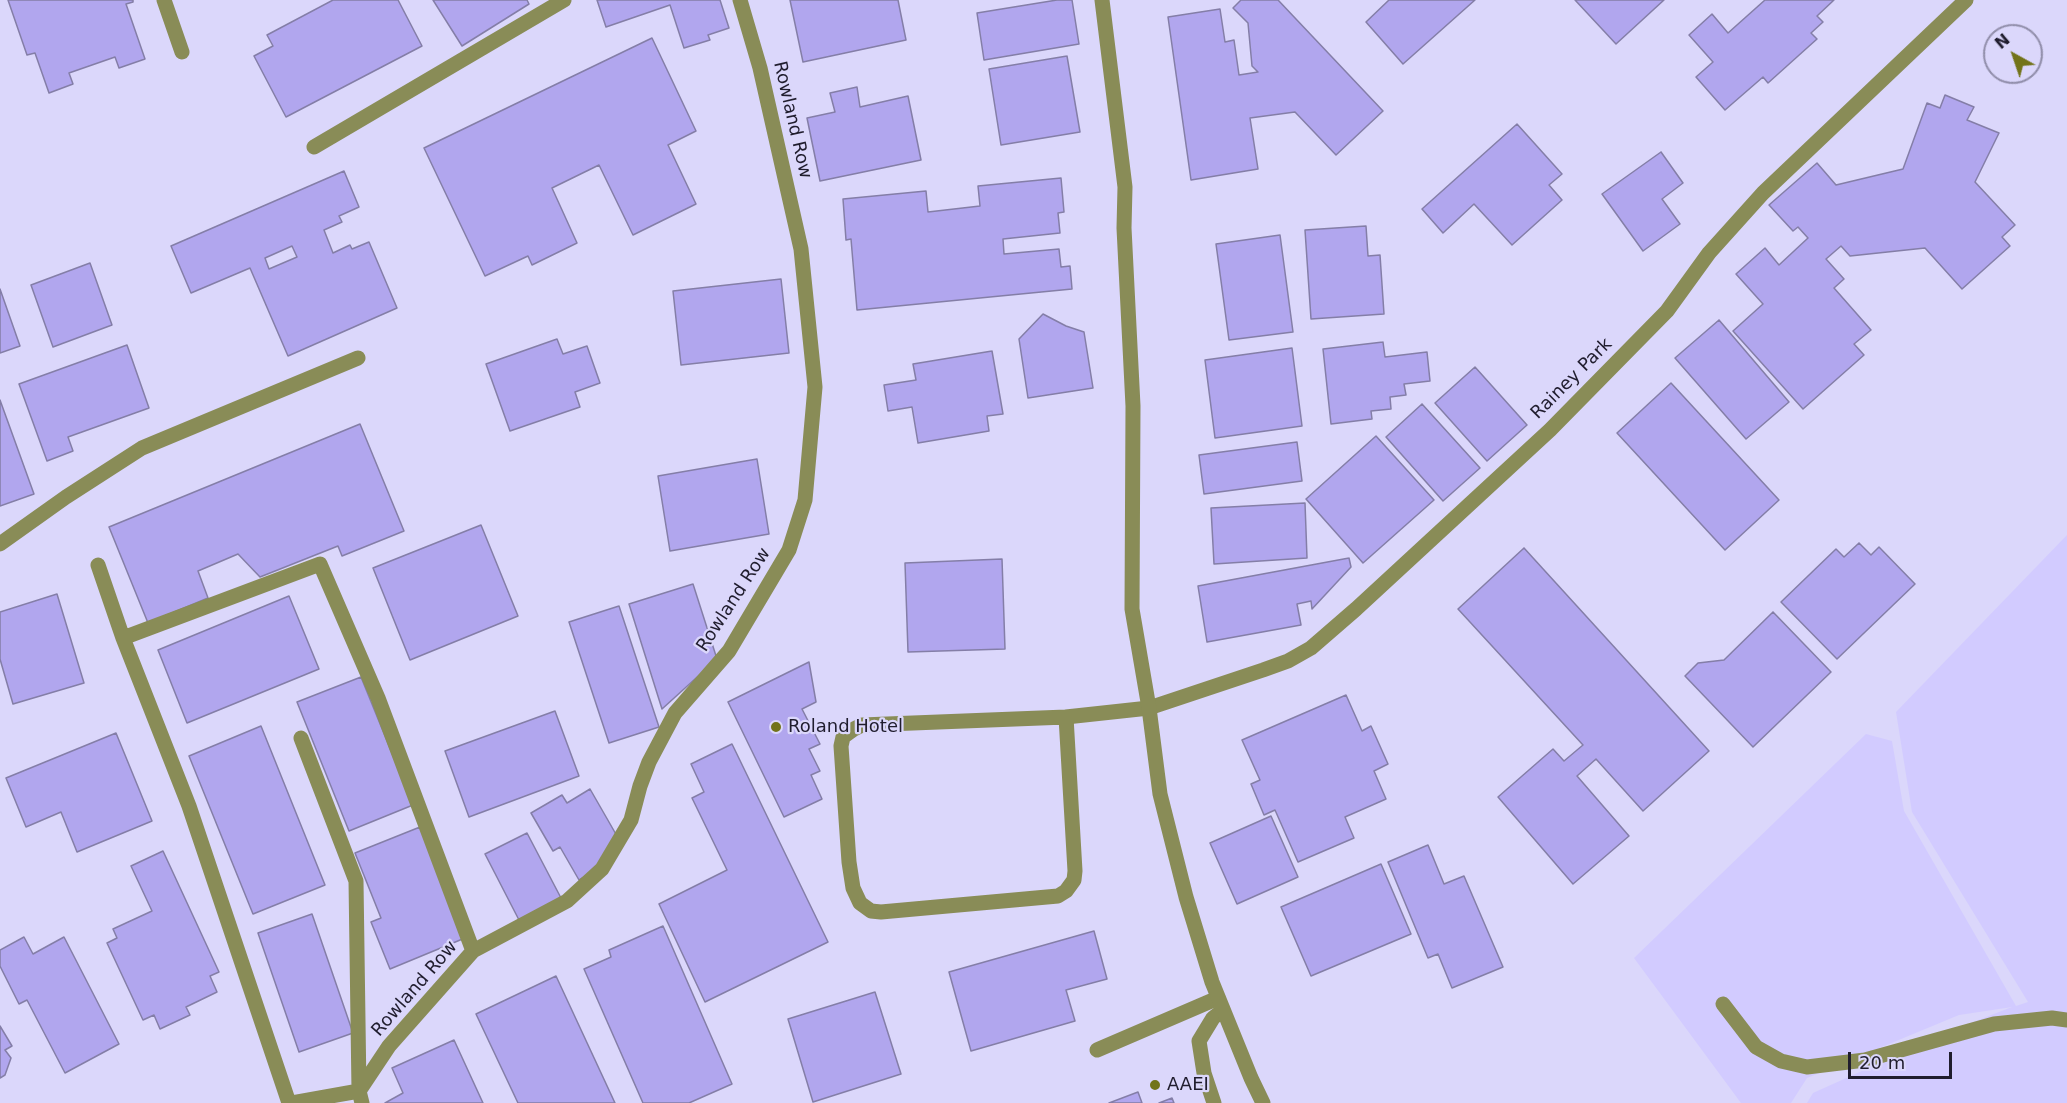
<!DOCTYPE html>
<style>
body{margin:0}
#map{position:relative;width:2067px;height:1103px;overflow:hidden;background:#dbd7fb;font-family:"DejaVu Sans",sans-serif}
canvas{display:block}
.north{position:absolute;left:1983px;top:24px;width:60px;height:60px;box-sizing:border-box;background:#dbd7fb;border:2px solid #908da9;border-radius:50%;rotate:320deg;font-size:16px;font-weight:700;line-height:24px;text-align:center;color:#201d2e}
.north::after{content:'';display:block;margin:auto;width:21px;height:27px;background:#727319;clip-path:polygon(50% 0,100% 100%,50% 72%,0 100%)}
.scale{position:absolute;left:1848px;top:1052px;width:104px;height:27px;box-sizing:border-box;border:3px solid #201d2e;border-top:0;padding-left:8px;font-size:18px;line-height:21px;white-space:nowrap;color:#201d2e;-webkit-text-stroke:4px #dbd7fb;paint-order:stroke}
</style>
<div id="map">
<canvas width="2067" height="1103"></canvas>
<div class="north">N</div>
<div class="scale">20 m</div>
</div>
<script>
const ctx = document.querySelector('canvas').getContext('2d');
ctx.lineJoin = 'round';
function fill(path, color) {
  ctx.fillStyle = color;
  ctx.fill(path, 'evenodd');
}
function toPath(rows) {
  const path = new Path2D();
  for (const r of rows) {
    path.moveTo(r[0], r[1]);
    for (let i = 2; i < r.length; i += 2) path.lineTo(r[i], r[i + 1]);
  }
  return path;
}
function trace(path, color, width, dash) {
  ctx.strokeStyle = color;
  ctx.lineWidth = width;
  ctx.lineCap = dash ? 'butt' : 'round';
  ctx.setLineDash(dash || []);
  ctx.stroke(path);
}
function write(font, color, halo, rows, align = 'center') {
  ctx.font = font + ' "DejaVu Sans",sans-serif';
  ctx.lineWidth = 4.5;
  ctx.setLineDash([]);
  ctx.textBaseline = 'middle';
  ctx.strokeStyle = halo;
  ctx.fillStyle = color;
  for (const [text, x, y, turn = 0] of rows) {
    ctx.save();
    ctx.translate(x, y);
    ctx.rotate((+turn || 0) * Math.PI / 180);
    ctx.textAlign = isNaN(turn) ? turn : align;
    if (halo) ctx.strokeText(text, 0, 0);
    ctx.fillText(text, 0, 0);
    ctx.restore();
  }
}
fill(toPath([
 [2067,535,2067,1103,1807,1103,1813,1093,1955,1029,2012,1007,1959,1015,1807,1078,1791,1103,1741,1103,1634,958,1866,734,1892,741,1904,811,2016,1006,2028,1002,1912,812,1896,712]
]), '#d2cbff');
const building = toPath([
 [8,0,133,0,133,2,126,4,145,59,119,68,115,57,69,73,73,84,49,93,35,53,27,55,8,0],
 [333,0,398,0,422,46,286,117,254,56,273,46,267,35,333,0],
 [433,0,527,0,529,4,462,46,433,0],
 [597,0,720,0,729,28,708,35,710,40,684,48,670,5,606,27,597,0],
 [790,0,898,0,906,40,803,62,790,0],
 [1057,0,1072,0,1079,44,984,60,977,13,1057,0],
 [1241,0,1278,0,1383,111,1336,155,1295,112,1250,118,1258,169,1191,180,1168,17,1220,9,1225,42,1234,40,1239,75,1258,72,1252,66,1248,23,1233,8,1241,0],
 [1389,0,1475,0,1403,64,1366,22,1389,0],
 [1575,0,1664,0,1616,44,1575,0],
 [1765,0,1834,0,1817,16,1823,22,1811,33,1817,39,1768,83,1763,77,1725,110,1696,77,1713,62,1689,35,1712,14,1728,33,1765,0],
 [652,38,696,131,668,145,696,204,633,235,599,165,552,188,577,243,532,265,528,256,485,276,424,148,652,38],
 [1067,56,1080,132,1001,145,989,69,1067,56],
 [857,87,860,107,908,96,921,160,820,181,807,118,835,112,830,93,857,87],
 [1945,95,1974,107,1967,120,1999,133,1975,182,2015,225,2002,237,2010,246,1962,289,1925,248,1850,256,1841,246,1826,259,1844,279,1834,288,1871,330,1854,344,1864,355,1803,409,1733,331,1763,304,1736,274,1765,248,1779,265,1808,238,1798,227,1793,231,1769,205,1817,163,1836,185,1903,169,1927,103,1940,108,1945,95],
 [1517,124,1562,174,1549,185,1562,200,1512,245,1474,204,1443,233,1422,209,1517,124],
 [1661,152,1683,183,1662,199,1680,224,1643,251,1602,194,1661,152],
 [344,171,359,207,339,216,342,222,324,230,333,253,350,245,352,249,369,242,397,308,288,356,250,268,191,293,171,246,344,171],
 [292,246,297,257,269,269,265,258,292,246],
 [1061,178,1064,212,1058,213,1060,233,1003,239,1004,254,1059,249,1061,267,1070,266,1072,289,857,310,851,239,846,240,843,199,926,191,928,212,980,206,978,186,1061,178],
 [1366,226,1368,256,1380,255,1384,314,1311,319,1305,230,1366,226],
 [1280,235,1293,332,1229,340,1216,244,1280,235],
 [90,263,112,325,53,347,31,285,90,263],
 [781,279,789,353,681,365,673,291,781,279],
 [0,289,20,346,0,353,0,289],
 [1043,314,1066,326,1084,332,1093,388,1028,398,1019,339,1043,314],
 [1719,320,1789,402,1746,439,1675,358,1719,320],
 [557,339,563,354,587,346,600,383,575,392,580,407,510,431,486,364,557,339],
 [1383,342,1385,357,1427,352,1430,381,1404,384,1406,395,1390,397,1391,409,1371,411,1372,419,1331,424,1323,349,1383,342],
 [127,345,149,408,68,437,73,451,47,461,19,384,127,345],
 [1292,348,1302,426,1215,438,1205,360,1292,348],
 [992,351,1003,414,987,416,989,431,918,443,912,407,888,411,884,385,916,380,913,364,992,351],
 [1475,367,1527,425,1487,461,1435,403,1475,367],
 [1671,383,1779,500,1725,550,1617,433,1671,383],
 [0,400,34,494,0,506,0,400],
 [1422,404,1480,468,1443,501,1386,437,1422,404],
 [360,424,404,531,342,556,338,546,260,577,238,554,198,571,208,598,148,623,109,527,360,424],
 [1376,436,1434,500,1363,563,1306,499,1376,436],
 [1297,442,1302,481,1204,494,1199,455,1297,442],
 [757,459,769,534,670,551,658,476,757,459],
 [1305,503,1307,558,1214,564,1211,508,1305,503],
 [481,525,518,616,410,660,373,568,481,525],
 [1859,543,1871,555,1879,547,1915,584,1837,659,1781,602,1836,549,1844,557,1859,543],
 [1524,548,1709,751,1643,811,1596,759,1577,776,1629,836,1573,884,1498,797,1553,749,1564,761,1583,745,1458,609,1524,548],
 [1349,558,1351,567,1312,609,1311,601,1297,604,1301,625,1207,642,1198,586,1349,558],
 [1002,559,1005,649,908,652,905,563,1002,559],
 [693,584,717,659,662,709,629,604,693,584],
 [57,594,84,683,13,704,0,659,0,612,57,594],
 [289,596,319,669,187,723,158,650,289,596],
 [619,606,659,727,609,743,569,622,619,606],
 [1773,612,1831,672,1753,747,1685,676,1698,663,1724,660,1773,612],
 [809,662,816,702,802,709,820,744,809,749,820,771,811,775,822,799,784,817,728,702,809,662],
 [361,677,413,805,349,831,297,702,361,677],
 [1346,695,1362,731,1371,726,1388,764,1374,771,1386,799,1345,817,1354,838,1298,862,1275,810,1264,815,1251,784,1260,780,1242,740,1346,695],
 [555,711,579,776,469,817,445,751,555,711],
 [261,726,325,885,253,914,189,756,261,726],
 [116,733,152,821,77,852,61,812,26,827,6,778,116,733],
 [732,744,828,942,705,1002,659,904,727,870,692,798,704,792,691,764,732,744],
 [590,789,617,836,594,871,579,880,560,847,553,851,531,813,562,795,567,803,590,789],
 [1271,816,1298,877,1237,904,1210,843,1271,816],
 [420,827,465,938,390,969,371,922,381,918,355,853,420,827],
 [527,833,561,898,519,920,485,854,527,833],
 [1428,845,1444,884,1464,876,1503,967,1452,988,1438,954,1428,958,1388,862,1428,845],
 [163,851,219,972,210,976,217,992,186,1007,190,1015,160,1029,154,1015,143,1020,107,943,117,938,113,929,152,911,131,866,163,851],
 [1381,864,1411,934,1311,976,1281,907,1381,864],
 [312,914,353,1033,299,1052,258,933,312,914],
 [663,926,732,1084,689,1103,643,1103,584,969,611,957,609,950,663,926],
 [1094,931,1107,979,1066,990,1075,1021,971,1051,949,972,1094,931],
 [24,937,33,954,64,937,119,1044,65,1073,27,1000,19,1004,0,966,0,950,24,937],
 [556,976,615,1103,518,1103,476,1014,556,976],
 [875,992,901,1074,813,1102,788,1019,875,992],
 [0,1026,12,1046,5,1050,11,1058,5,1075,0,1078,0,1026],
 [454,1040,483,1103,385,1103,403,1093,392,1068,454,1040],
 [1138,1092,1142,1103,1109,1103,1138,1092],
 [1172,1098,1174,1103,1159,1103,1172,1098]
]);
fill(building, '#b1a6ee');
trace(building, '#847ea7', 1.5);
trace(toPath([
 [1723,1004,1756,1047,1781,1061,1807,1067,1865,1060,1994,1024,2052,1018,2067,1020],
 [1214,1103,1204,1073,1199,1041,1213,1018,1223,1010]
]), '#898c57', 15);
trace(toPath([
 [164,0,182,52],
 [314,147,564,0],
 [0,544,66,497,142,448,358,358],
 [98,565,123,638,189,806,289,1103],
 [123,638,320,564,378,698,473,951],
 [1066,717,862,725,854,729,843,737,841,746,849,862,853,888,860,903,871,911,881,912,1058,896,1066,891,1074,880,1075,871,1066,717,1149,708,1263,670,1288,661,1311,648,1356,609,1550,430,1667,311,1709,253,1763,193,1966,0],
 [301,738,356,881,359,1091,362,1103],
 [1097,1050,1218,998],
 [292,1103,359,1091,389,1046,473,951,567,901,602,869,631,820,640,786,649,762,675,713,729,651,789,550,805,500,815,387,801,249,760,68,740,0]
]), '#898c57', 15);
trace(toPath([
 [1102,0,1125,187,1124,228,1133,406,1132,609,1149,708,1160,794,1186,897,1212,982,1251,1078,1263,1103]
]), '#898c57', 15);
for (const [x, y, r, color] of [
 [776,727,6,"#727319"],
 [1155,1085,6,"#727319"]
]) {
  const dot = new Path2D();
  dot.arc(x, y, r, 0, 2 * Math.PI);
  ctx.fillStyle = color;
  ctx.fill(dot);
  trace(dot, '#dbd7fb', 2);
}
write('18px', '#201d2e', '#dbd7fb', [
 ["Rowland Row",792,120,77],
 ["Rainey Park",1572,379,-45],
 ["Rowland Row",734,600,-57],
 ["Rowland Row",415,989,-49]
]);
write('18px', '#201d2e', '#dbd7fb', [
 ["Roland Hotel",788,727],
 ["AAEI",1167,1085]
], 'left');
</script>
